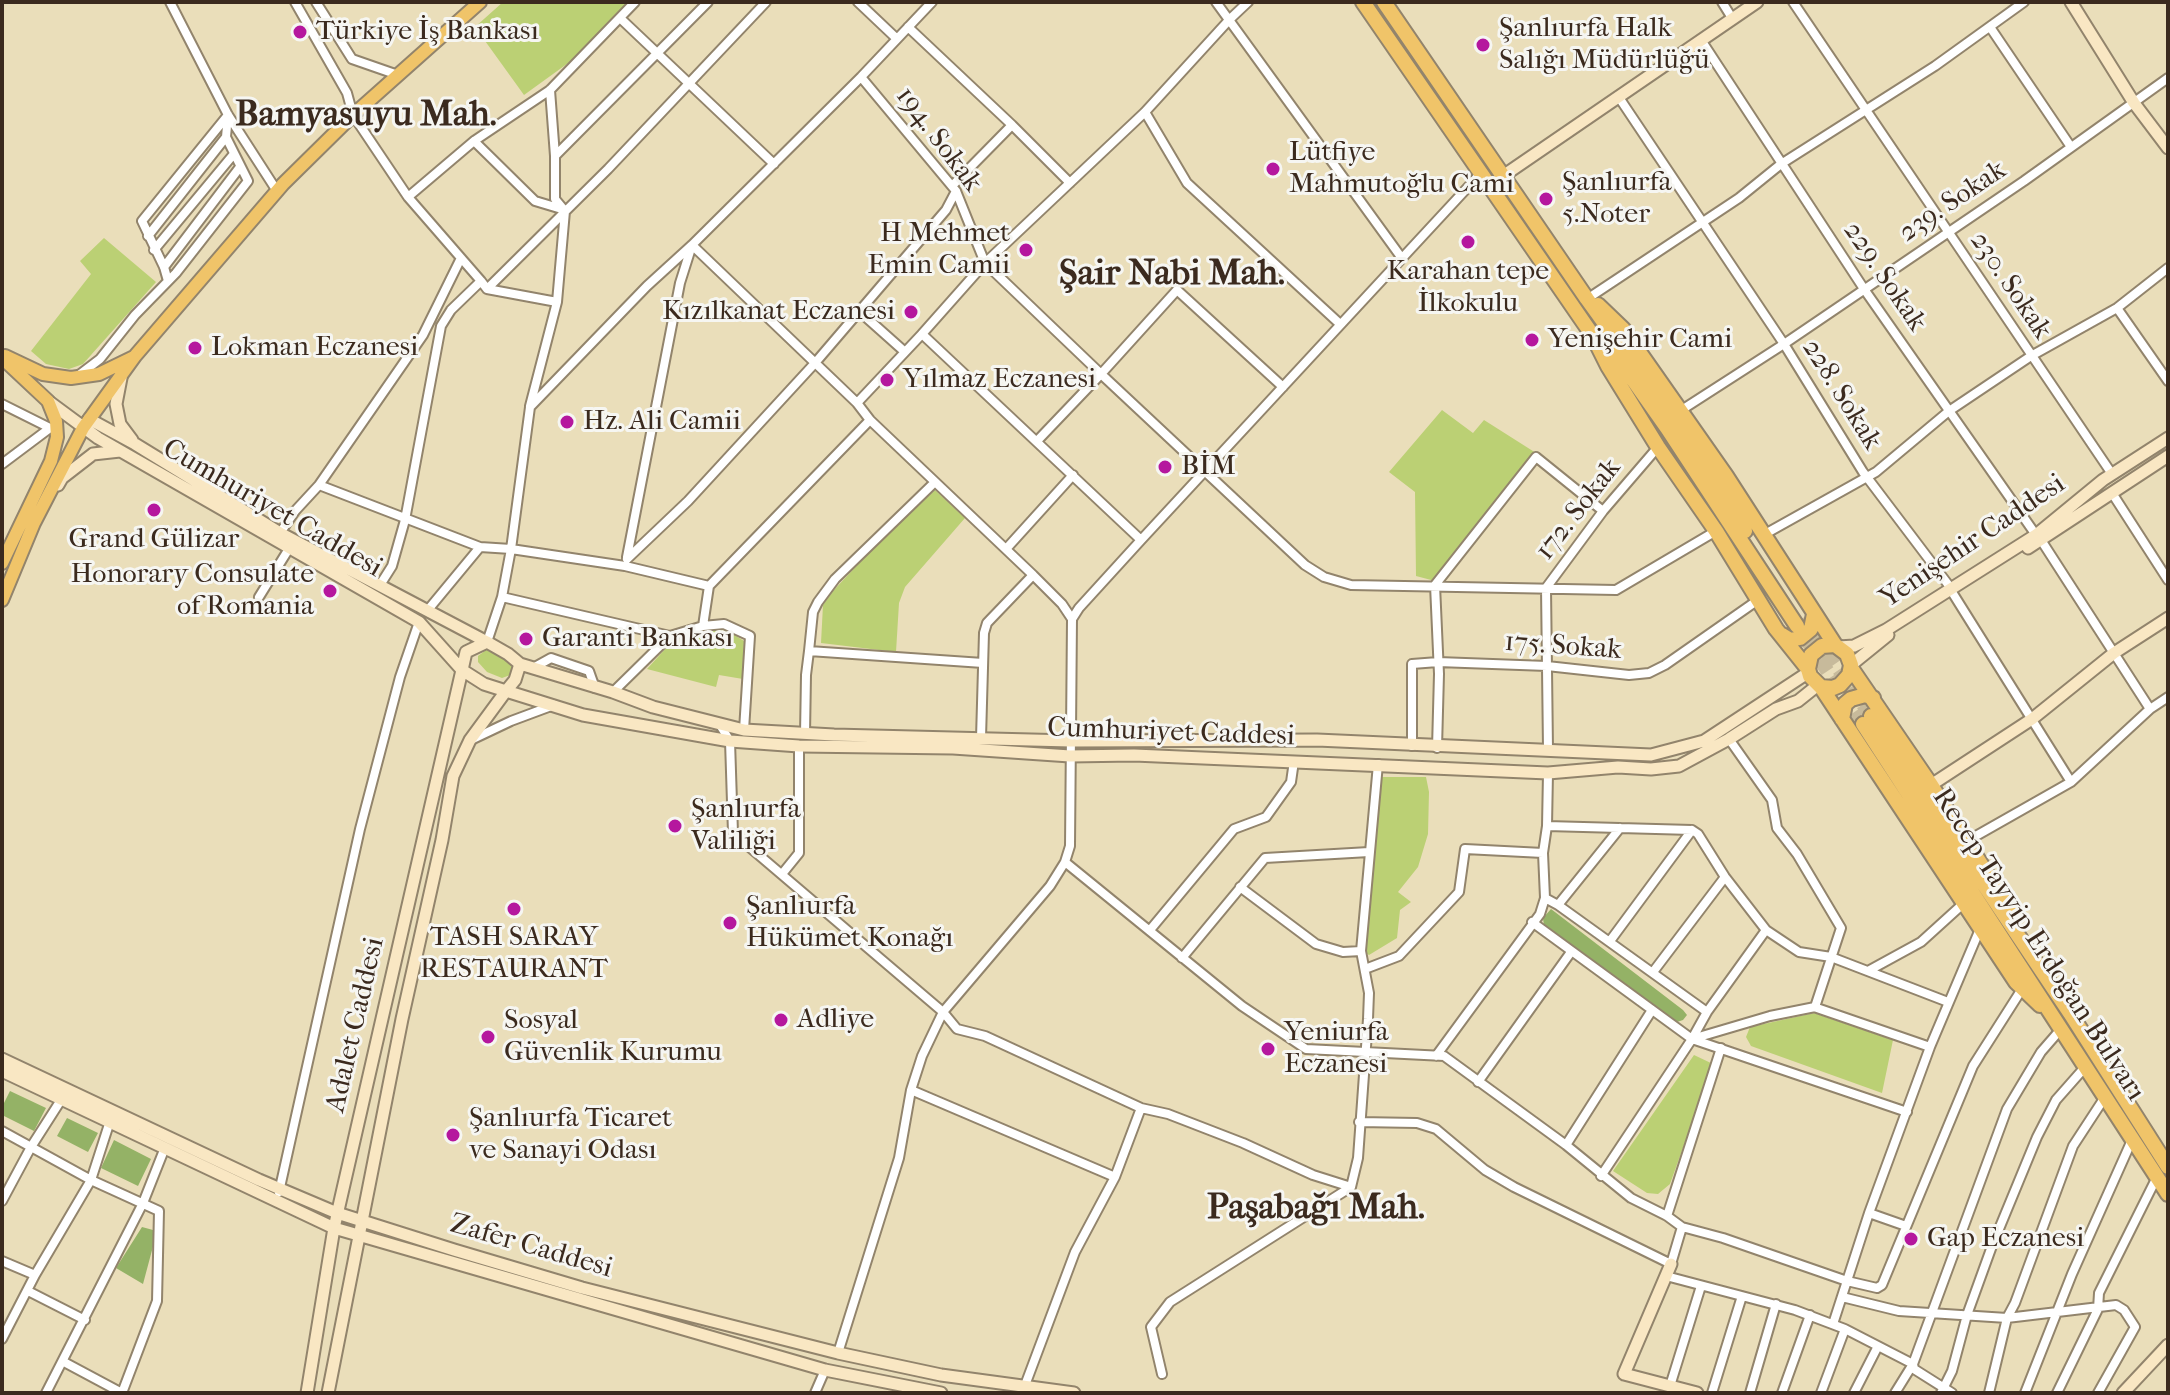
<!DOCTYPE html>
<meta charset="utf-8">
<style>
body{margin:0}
#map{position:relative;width:2170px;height:1395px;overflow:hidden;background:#eadeba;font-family:"IM FELL French Canon",serif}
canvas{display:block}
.frame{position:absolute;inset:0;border:4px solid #3b2a1e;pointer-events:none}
</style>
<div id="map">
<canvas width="2170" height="1395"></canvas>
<div class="frame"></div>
</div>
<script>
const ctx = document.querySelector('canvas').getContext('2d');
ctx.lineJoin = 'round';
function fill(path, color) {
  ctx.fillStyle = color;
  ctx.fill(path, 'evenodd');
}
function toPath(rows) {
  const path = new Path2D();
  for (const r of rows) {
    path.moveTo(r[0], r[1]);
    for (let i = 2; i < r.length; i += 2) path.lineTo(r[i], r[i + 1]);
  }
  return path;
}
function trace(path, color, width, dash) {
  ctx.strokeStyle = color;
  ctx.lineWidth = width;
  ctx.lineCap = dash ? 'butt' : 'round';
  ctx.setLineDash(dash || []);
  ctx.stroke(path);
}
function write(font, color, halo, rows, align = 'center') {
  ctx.font = font + ' "IM FELL French Canon",serif';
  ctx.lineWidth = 6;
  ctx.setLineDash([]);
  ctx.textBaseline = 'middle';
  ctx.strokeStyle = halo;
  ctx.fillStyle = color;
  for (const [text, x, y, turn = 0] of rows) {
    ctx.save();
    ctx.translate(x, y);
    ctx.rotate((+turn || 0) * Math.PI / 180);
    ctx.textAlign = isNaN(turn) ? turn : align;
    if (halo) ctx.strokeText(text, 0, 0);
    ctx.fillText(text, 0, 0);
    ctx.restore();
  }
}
fill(toPath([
 [503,2,629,2,571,61,524,95,475,27],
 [104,238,156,282,83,364,69,369,46,364,31,351,91,274,80,261],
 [1442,410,1473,433,1484,420,1536,453,1435,581,1416,576,1415,492,1389,472],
 [935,490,965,518,905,587,899,603,896,652,821,643,823,605,833,591,874,547],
 [714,629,730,632,744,641,743,679,719,675,716,687,647,669,676,637],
 [486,650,509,660,513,665,513,674,502,678,487,672,478,662,478,656],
 [1380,777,1426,777,1429,792,1428,834,1418,867,1398,892,1411,902,1400,910,1397,938,1369,955,1363,951],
 [1814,1013,1893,1040,1882,1093,1751,1046,1746,1037,1750,1027],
 [1694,1055,1713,1064,1670,1184,1658,1194,1647,1193,1613,1171]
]), '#bbd074');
fill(toPath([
 [1551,909,1683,1010,1687,1015,1683,1020,1677,1022,1544,926,1543,918],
 [10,1091,46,1108,34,1131,2,1115,2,1107],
 [67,1118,98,1133,88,1152,57,1136],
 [114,1140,151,1159,138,1186,101,1168],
 [142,1227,153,1230,155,1239,143,1284,116,1268]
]), '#94b266');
trace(toPath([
 [1803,618,1871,716],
 [1808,642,1863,724]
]), '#c7ba9b', 14, [14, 7]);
const street = toPath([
 [170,2,228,115,277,191],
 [295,2,347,93,353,115,408,197,481,281,487,289,557,302],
 [316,2,352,59,398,75],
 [858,2,896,38],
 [1216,2,1401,257],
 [1722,2,1732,18],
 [1793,2,2112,474],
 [620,18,774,164],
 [908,27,1012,125],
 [1990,27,2071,147],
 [1701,40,1864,289,2036,535],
 [861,77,956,191,985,263,1101,374,1177,290,1283,387],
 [550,90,555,156],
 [1618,96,1784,344,1863,472,1950,587],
 [1145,112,1187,183,1340,324],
 [474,141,535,201,565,210],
 [952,186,1012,125,1070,183],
 [408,197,474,141,550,90,635,2],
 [148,236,226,137],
 [154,250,233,155],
 [164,267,240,167],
 [168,281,164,267,142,221,228,115],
 [487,289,608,169,766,2],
 [1587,299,1739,198,1781,164,1935,66,2024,2],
 [2117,308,2168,381],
 [859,311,905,352],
 [922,334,985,263,1145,112,1230,19,1248,2],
 [79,375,100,359,135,315,176,273,248,181,226,137,228,115],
 [857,403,922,334,1141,540],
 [2,404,50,428,2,464],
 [530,406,557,302,565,211,555,199,555,156,708,2],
 [1680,411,1784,344,2024,181,2168,78],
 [1037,441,1101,374,1305,565,1324,577,1351,585,1616,590,1716,531],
 [935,482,835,579,818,602,813,612,809,651,983,663],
 [319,485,480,547,511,549,625,566,709,586,703,626,670,636,613,692],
 [2112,493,2168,580],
 [280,533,295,511,319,485,423,335,461,258],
 [1765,534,1876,472,1949,411,2031,356,2117,308,2168,268],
 [2041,540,2150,709],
 [1006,549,1073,475],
 [627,557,680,283,692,245,857,403,870,420,1033,575,1062,604,1072,619],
 [627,559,688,501,815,363,946,210,956,191],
 [380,585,392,566,405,520,441,326,451,310,481,281],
 [709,586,870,420],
 [1952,592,2071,782],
 [259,597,290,547],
 [502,597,670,636],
 [427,611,480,547],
 [703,626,724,624,750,636,744,730],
 [487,642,502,597,511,549,530,407,647,286,692,245,861,77,932,2],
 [533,668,551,658,589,671,595,688],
 [720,725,730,741,733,833,943,1012,957,1029,985,1036,1141,1108,1168,1114,1243,1143,1313,1175,1351,1187],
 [805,734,806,675,809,651],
 [981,738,984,633,987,623,1033,575],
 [471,740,511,721,554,705],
 [1412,746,1412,664,1438,662,1547,666,1629,675,1649,673,1665,665,1758,600],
 [1437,748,1439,674,1435,585,1536,457,1603,511],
 [1548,749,1546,588,1603,511,1658,447],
 [1547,826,1692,830,1698,834,1725,877,1766,930,1799,952,1831,957,1948,1002],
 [1967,841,2071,782,2150,709,2168,697],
 [1065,862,1242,1006,1306,1049,1444,1056,1566,1145,1631,1198,1667,1216,1682,1227,1723,1238,1847,1281,1877,1288,1882,1285,1973,1066,2022,989],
 [782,874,799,853,799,746],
 [1240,887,1316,944,1343,952,1361,951],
 [1545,898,1558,905,1707,1012],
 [1558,905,1620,828],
 [1532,922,1692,1039,1907,1112],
 [1150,930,1234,829,1266,817,1291,782,1294,761],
 [1610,941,1692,830],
 [1182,958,1265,858,1369,852],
 [1365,969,1399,956,1459,892,1465,849,1543,853],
 [1868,971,1921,942,1964,903],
 [1653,972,1725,877],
 [1814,1007,1930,1047],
 [1692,1039,1770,1016,1815,1007,1841,928,1797,854,1777,828,1772,800,1729,739],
 [1436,1056,1540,914,1545,898,1543,853,1547,826,1548,773],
 [1478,1082,1571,952],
 [911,1090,1115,1177],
 [1359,1122,1417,1123,1436,1129,1485,1170,1514,1187,1671,1264,1682,1227],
 [2,1131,91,1180,159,1211,157,1301,122,1393],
 [1566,1145,1652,1010],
 [1601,1176,1692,1039,1707,1012,1766,930],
 [279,1192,360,829,400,677,419,622],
 [2,1201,31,1147,61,1100],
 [1869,1213,1906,1226],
 [1667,1216,1721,1048],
 [2,1261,35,1275],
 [1666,1276,1795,1310,1845,1329,1913,1364,1914,1369,1952,1393],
 [28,1291,85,1320],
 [1842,1297,1899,1311,2007,1318,2116,1305,2124,1310,2135,1327,2098,1393],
 [1833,1324,1869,1213,1930,1047,1980,929],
 [2,1339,35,1275,91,1180,111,1118],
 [838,1353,899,1158,911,1090,922,1056,943,1012,1050,886,1065,862,1070,846,1072,619,1079,608,1141,540,1481,173],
 [64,1362,122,1393],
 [1162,1374,1151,1327,1170,1302,1351,1187,1358,1158,1368,1019,1369,993,1361,951,1378,764],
 [1670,1386,1701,1286],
 [1024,1388,1075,1252,1115,1177,1141,1108],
 [46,1393,143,1203,164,1150],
 [815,1393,825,1370],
 [1712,1393,1742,1296],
 [1750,1393,1776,1304],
 [1782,1393,1810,1315],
 [1821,1393,1845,1329],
 [1854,1393,1878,1346],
 [1895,1393,1913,1364,2007,1109,2041,1052,2061,1029],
 [1941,1393,1952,1371,1967,1315,1992,1246,2037,1137,2056,1100,2086,1066],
 [1989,1393,2007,1318,2015,1303,2073,1146,2105,1097],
 [2025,1393,2072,1274,2132,1140],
 [2057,1393,2098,1309,2099,1293,2157,1177]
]);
const secondary = toPath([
 [2071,2,2134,103,2168,148],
 [1503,176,1757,2],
 [121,378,116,404,120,424,132,440],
 [48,401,98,438,419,622,462,670,334,1228,307,1393],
 [89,419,135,444,280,533,487,642,508,654,520,664,515,680,506,691,484,684,462,670,466,652,487,642],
 [58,485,62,478,93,454,120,451],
 [2028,548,2168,456],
 [1839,647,1854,646,1886,630,2036,535,2103,480,2168,438],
 [520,664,613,692,653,707,744,730,834,735,1071,741,1317,740,1651,755,1704,741,1809,672],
 [1851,665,1888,635],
 [1931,785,2032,719,2114,653,2168,618],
 [2,1059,259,1180,337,1213,454,1250,582,1288,838,1353,941,1375,1074,1393],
 [2,1071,334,1228,825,1370,941,1393],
 [1671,1264,1624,1374,1697,1393],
 [328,1393,402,1019,442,840,453,776,470,740,506,691,583,715,730,741,799,746,953,748,1070,756,1134,755,1548,773,1618,767,1651,769,1679,766,1729,739,1776,709,1798,701,1818,685],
 [2123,1393,2168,1345]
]);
const primary = toPath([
 [5,356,43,374,71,378,99,374,134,357],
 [2,358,48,401,56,421,57,437,51,461,2,563],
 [2,600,34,523,83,428,135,356,283,184,353,115,480,2]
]);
const highway = toPath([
 [1363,2,1591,333,1612,350,1667,428,1797,626],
 [1384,2,1587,299,1673,418,1745,531],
 [1598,305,1623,329,1726,476,1835,645],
 [1595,340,1608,366,1658,447,1716,531,1776,629,1808,669],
 [1782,635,1790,640,1800,638,1811,629,1814,614],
 [1851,668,1931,785,2013,915],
 [1821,687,1833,688,1840,685,1849,675,1851,665,1847,654,1835,645,1822,646,1811,655,1808,669,1810,676,1821,687,2016,982,2040,1005],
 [1871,716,2070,1013,2168,1167],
 [1842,719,1845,704,1851,699,1865,695,1873,698],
 [1863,724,2168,1194]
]);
trace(street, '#92846c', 12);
trace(secondary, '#92846c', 15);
trace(primary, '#92846c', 16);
trace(highway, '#92846c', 18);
trace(street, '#fff', 8);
trace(secondary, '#f9e7c3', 11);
trace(primary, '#f0c469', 12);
trace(highway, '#f0c469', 14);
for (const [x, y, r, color] of [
 [300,32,8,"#b5179e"],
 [1483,45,8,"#b5179e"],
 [1273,169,8,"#b5179e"],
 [1546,199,8,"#b5179e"],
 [1468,242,8,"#b5179e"],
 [1026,250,8,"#b5179e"],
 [911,312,8,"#b5179e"],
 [1532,340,8,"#b5179e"],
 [195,348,8,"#b5179e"],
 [887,380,8,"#b5179e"],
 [567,422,8,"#b5179e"],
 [1165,467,8,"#b5179e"],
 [154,510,8,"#b5179e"],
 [330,591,8,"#b5179e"],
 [526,639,8,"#b5179e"],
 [675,826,8,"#b5179e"],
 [514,909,8,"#b5179e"],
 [730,923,8,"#b5179e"],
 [781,1020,8,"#b5179e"],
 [488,1037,8,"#b5179e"],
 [1268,1049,8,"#b5179e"],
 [453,1135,8,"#b5179e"],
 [1911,1239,8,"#b5179e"]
]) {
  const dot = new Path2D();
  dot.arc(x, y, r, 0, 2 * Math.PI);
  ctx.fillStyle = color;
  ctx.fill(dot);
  trace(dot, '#f6f6f2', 3);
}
write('28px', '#3b2a1e', '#f6f6f2', [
 ["Şanlıurfa Halk",1499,29],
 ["Salığı Müdürlüğü",1499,61],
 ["Türkiye İş Bankası",316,32],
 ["Lütfiye",1289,153],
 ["Mahmutoğlu Cami",1289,185],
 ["Şanlıurfa",1562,183],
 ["5.Noter",1562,215],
 ["H Mehmet",1010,234,"right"],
 ["Emin Camii",1010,266,"right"],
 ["Karahan tepe",1468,272,"center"],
 ["İlkokulu",1468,304,"center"],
 ["Kızılkanat Eczanesi",895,312,"right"],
 ["Yenişehir Cami",1548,340],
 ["Lokman Eczanesi",211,348],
 ["Yılmaz Eczanesi",903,380],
 ["Hz. Ali Camii",583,422],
 ["BİM",1181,467],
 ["Grand Gülizar",154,540,"center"],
 ["Honorary Consulate",314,575,"right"],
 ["of Romania",314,607,"right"],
 ["Garanti Bankası",542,639],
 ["Şanlıurfa",691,810],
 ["Valiliği",691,842],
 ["Şanlıurfa",746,907],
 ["Hükümet Konağı",746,939],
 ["TASH SARAY",514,938,"center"],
 ["RESTAURANT",514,970,"center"],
 ["Adliye",797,1020],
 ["Sosyal",504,1021],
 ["Güvenlik Kurumu",504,1053],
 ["Yeniurfa",1284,1033],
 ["Eczanesi",1284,1065],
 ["Şanlıurfa Ticaret",469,1119],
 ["ve Sanayi Odası",469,1151],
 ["Gap Eczanesi",1927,1239]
], 'left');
write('28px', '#3b2a1e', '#f6f6f2', [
 ["194. Sokak",938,140,53],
 ["239. Sokak",1953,202,-34],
 ["229. Sokak",1884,277,56],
 ["230. Sokak",2010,286,56],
 ["228. Sokak",1841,395,58],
 ["Cumhuriyet Caddesi",272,509,30],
 ["172. Sokak",1579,510,-52],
 ["Yenişehir Caddesi",1973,542,-34],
 ["175. Sokak",1563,647,4],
 ["Cumhuriyet Caddesi",1171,733,2],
 ["Recep Tayyip Erdoğan Bulvarı",2038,945,57],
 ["Adalet Caddesi",356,1025,-77],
 ["Zafer Caddesi",531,1247,16]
]);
write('bold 36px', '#3b2a1e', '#f6f6f2', [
 ["Bamyasuyu Mah.",366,116],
 ["Şair Nabi Mah.",1172,275],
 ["Paşabağı Mah.",1316,1209]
]);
</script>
